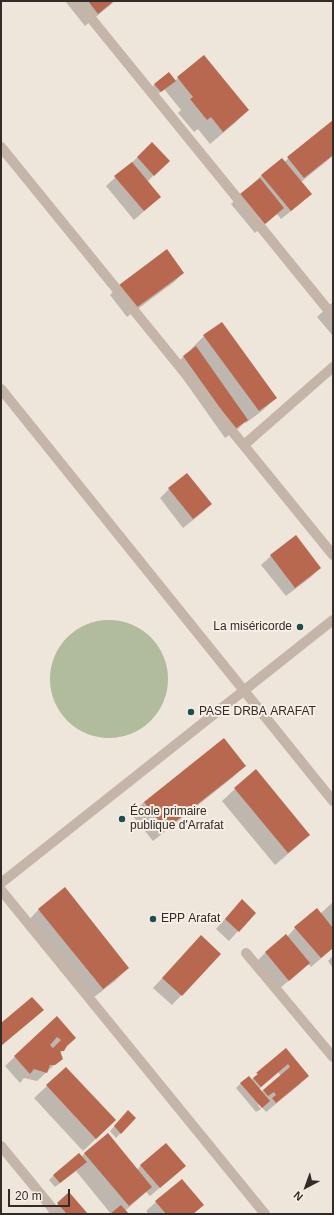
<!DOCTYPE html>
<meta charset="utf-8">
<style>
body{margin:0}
#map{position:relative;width:334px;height:1215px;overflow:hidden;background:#eee5db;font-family:Arial,sans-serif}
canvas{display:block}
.frame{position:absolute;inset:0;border:2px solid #332b27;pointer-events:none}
.north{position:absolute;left:286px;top:1167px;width:40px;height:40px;-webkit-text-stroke:3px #f7efe6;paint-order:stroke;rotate:221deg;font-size:11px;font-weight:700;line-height:16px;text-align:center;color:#332b27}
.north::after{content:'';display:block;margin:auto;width:14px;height:18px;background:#332b27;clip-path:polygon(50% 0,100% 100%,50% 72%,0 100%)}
.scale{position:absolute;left:8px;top:1189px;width:62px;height:18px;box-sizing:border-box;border:2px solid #332b27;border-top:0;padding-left:5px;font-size:12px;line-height:14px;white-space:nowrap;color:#332b27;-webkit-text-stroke:3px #f7efe6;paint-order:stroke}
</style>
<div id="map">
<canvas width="334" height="1215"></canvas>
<div class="frame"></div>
<div class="north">N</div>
<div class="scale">20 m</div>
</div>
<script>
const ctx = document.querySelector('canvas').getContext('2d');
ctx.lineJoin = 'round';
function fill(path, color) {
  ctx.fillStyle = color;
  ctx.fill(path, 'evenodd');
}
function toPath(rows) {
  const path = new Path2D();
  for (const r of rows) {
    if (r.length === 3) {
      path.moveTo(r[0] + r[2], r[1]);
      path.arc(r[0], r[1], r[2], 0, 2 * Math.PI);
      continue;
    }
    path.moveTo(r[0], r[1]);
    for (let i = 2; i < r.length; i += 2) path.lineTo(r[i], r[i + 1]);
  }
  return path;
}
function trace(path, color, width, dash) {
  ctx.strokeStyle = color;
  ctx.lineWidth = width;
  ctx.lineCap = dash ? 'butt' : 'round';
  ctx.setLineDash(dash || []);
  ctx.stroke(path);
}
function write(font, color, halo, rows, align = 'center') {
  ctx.font = font + ' Arial,sans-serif';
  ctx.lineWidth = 4;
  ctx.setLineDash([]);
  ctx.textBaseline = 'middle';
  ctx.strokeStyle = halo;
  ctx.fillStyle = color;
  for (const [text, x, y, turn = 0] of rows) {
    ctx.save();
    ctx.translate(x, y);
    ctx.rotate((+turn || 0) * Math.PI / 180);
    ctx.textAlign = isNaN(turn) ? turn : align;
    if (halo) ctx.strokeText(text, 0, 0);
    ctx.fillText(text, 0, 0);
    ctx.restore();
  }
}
fill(toPath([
 [109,679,59]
]), '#b1bc9d');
fill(toPath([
 [65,1,115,1,85,26],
 [178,78,248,110,235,123,210,144,198,129,194,132,178,113,181,110,164,89,156,96,150,89,154,85,175,81],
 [333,121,333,156,301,182,310,194,301,203,281,219,277,214,255,233,231,204,262,175,284,162],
 [152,144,168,161,147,182,160,197,134,220,106,186],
 [183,273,174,282,127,317,110,295,119,286],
 [333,302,333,336,317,317],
 [222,323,276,398,263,410,246,423,245,422,238,429,225,438,174,366,183,357,192,350,191,349,204,336],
 [169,489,211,504,202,513,183,528,160,498],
 [271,556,320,568,311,577,286,596,261,565],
 [245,766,232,778,153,841,132,815,144,802],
 [235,789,309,834,296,847,275,865,222,801],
 [65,889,128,968,115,981,89,1001,26,923,38,910],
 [333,902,333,948,311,967,308,964,279,989,256,962,265,953,286,936,287,937,295,928,320,914],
 [233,910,238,931,229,941,216,929],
 [192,946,220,954,172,1005,153,988],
 [333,956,333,968,328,961],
 [42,1010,33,1019,1,1046,1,1024],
 [57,1017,64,1048,60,1054,62,1058,37,1081,24,1078,20,1083,5,1066],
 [286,1049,308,1075,299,1085,266,1112,259,1104,258,1105,261,1109,256,1112,236,1088,241,1083,251,1080],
 [278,1072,281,1076,261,1092,259,1089],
 [47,1086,102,1133,83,1151,34,1098],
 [128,1112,135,1118,116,1138,110,1131],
 [85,1153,137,1170,141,1165,175,1175,150,1196,146,1192,125,1211,128,1214,111,1214,76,1171,55,1187,49,1180,54,1175,81,1157],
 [156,1202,202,1205,193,1214,149,1214,146,1211],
 [58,1204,87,1214,49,1214,48,1213]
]), '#0003');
fill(toPath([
 [88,1,114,1,98,14],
 [204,55,249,110,223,132,211,117,207,120,190,99,193,97,177,77],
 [169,72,176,81,161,92,154,84],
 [333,120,333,155,304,178,287,157],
 [152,142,170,161,154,176,137,157],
 [282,158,312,194,291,211,261,175],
 [132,162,161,197,144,211,114,176],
 [260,178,284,208,265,224,240,194],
 [167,249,184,273,136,308,119,285],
 [222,322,277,398,259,411,203,335],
 [196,346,248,420,235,429,183,356],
 [187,473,212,504,193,519,168,488],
 [296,535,321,568,295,588,270,555],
 [224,738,246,766,166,829,144,802],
 [256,769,310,835,288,853,234,788],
 [65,887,129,968,103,989,38,909],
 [242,899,256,913,239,932,225,919],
 [317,908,333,928,333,948,321,958,294,927],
 [286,934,310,963,289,981,265,952],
 [201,935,221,954,182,996,162,978],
 [32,997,44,1010,2,1045,1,1044,1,1023],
 [57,1016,76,1038,67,1046,64,1051,60,1051,63,1059,55,1065,50,1065,47,1073,34,1069,30,1074,14,1056],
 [57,1037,61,1040,53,1048,50,1045],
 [286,1048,309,1076,276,1103,272,1098,276,1095,274,1092,268,1096,263,1090,290,1067,288,1064,261,1087,253,1078,258,1074,256,1073],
 [66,1067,116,1120,96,1139,46,1085],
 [249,1076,270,1101,262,1108,240,1083],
 [128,1110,136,1118,121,1134,114,1126],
 [108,1133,152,1187,129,1206,84,1153],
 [166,1143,186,1166,160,1188,140,1165],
 [79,1153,87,1162,60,1183,53,1175],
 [182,1179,204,1205,193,1214,166,1214,155,1201],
 [69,1192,88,1214,67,1214,57,1203],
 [121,1205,129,1214,110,1214]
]), '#b8684f');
trace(toPath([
 [77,1,333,316],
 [1,147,333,555],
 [1,389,333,801],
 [244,445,333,367],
 [1,883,333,620],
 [1,890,265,1214],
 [246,953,333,1057],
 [1,1146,57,1214]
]), '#c5b5a8', 10);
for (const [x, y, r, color] of [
 [300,627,4,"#224d4f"],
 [191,712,4,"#224d4f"],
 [122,819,4,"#224d4f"],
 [153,919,4,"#224d4f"]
]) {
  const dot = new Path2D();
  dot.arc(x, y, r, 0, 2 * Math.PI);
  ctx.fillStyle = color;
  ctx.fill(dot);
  trace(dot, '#f7efe6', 1.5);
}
write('12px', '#332b27', '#f7efe6', [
 ["La miséricorde",292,627,"right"],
 ["PASE DRBA ARAFAT",199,712],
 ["École primaire",130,812],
 ["publique d'Arrafat",130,826],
 ["EPP Arafat",161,919]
], 'left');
</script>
